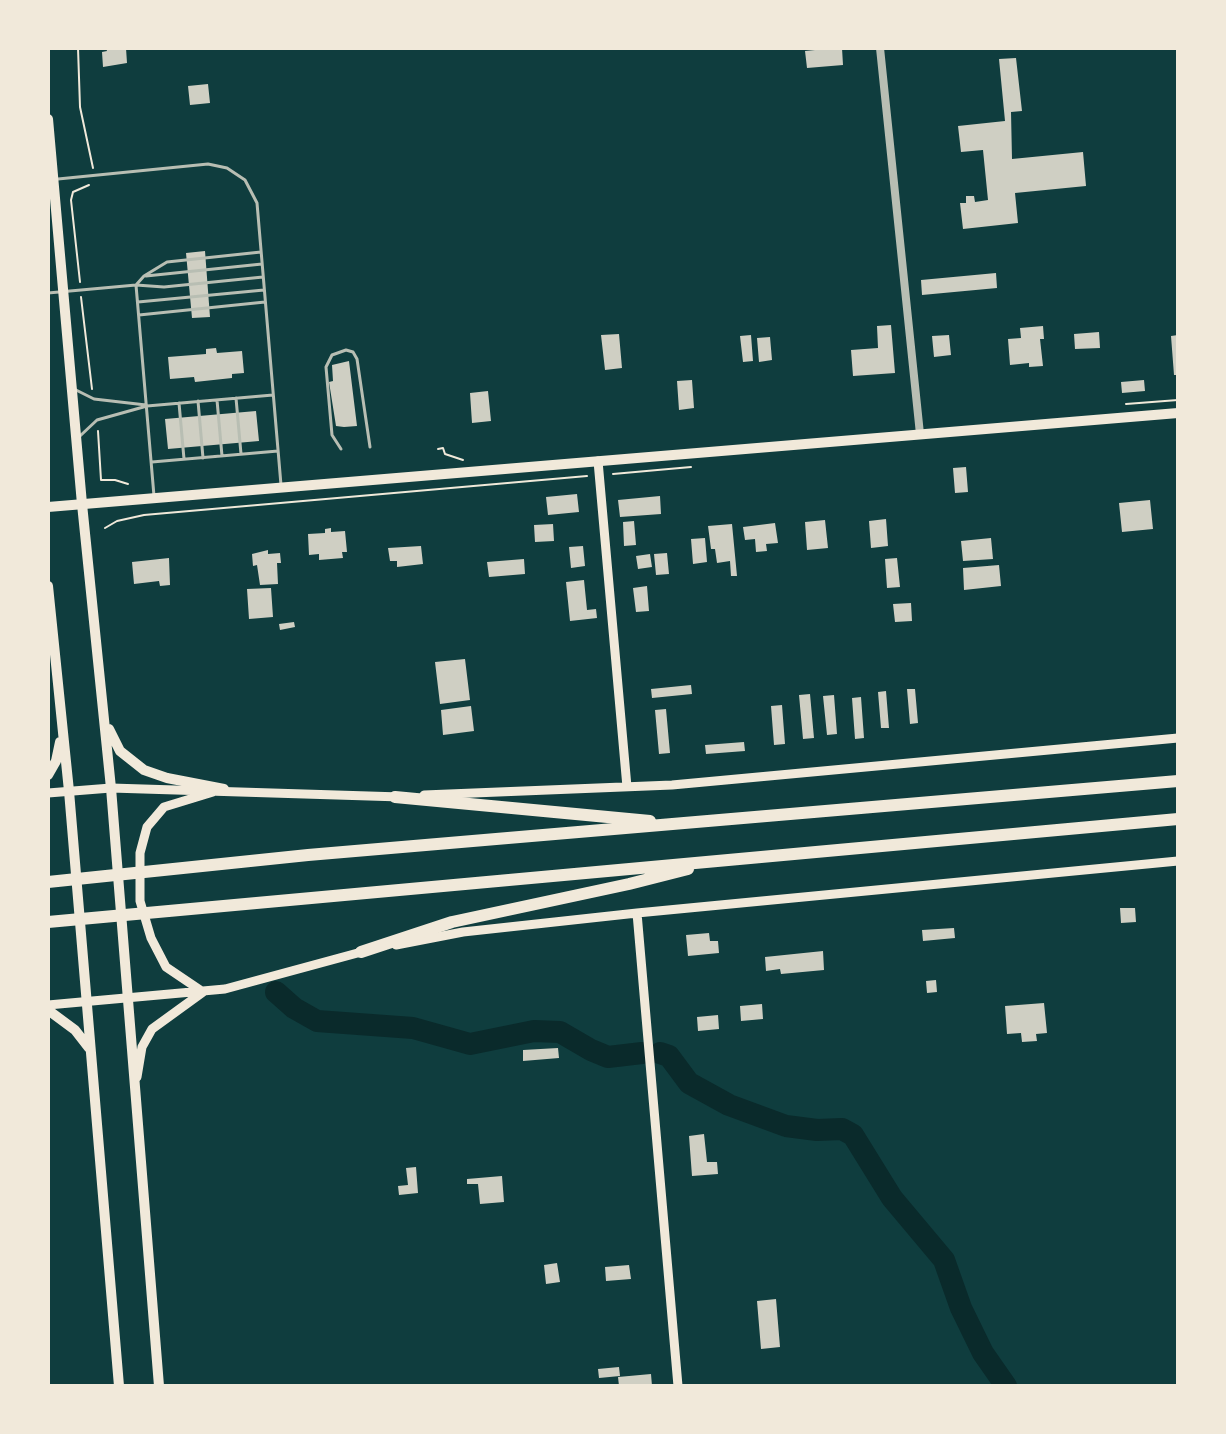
<!DOCTYPE html>
<style>
body{margin:0}
#map{position:relative;width:1226px;height:1434px;overflow:hidden;background:#0f3d3e;font-family:Rubik,sans-serif}
canvas{display:block}
.frame{position:absolute;inset:0;border:50px solid #f1e9da;pointer-events:none}
</style>
<div id="map">
<canvas width="1226" height="1434"></canvas>
<div class="frame"></div>
</div>
<script>
const ctx = document.querySelector('canvas').getContext('2d');
ctx.lineJoin = 'round';
function toPath(rows) {
  const path = new Path2D();
  for (const r of rows) {
    path.moveTo(r[0], r[1]);
    for (let i = 2; i < r.length; i += 2) path.lineTo(r[i], r[i + 1]);
  }
  return path;
}
function trace(path, color, width, dash) {
  ctx.strokeStyle = color;
  ctx.lineWidth = width;
  ctx.lineCap = dash ? 'butt' : 'round';
  ctx.setLineDash(dash || []);
  ctx.stroke(path);
}
function fill(path, color) {
  ctx.fillStyle = color;
  ctx.fill(path, 'evenodd');
}
trace(toPath([
 [276,992,294,1008,317,1021,413,1028,470,1044,534,1031,560,1032,591,1050,608,1057,642,1053],
 [660,1053,669,1056,689,1083,729,1105,786,1126,817,1130,842,1129,853,1135,892,1198,944,1260,961,1308,983,1353,1006,1386]
]), '#0a2a2b', 22);
fill(toPath([
 [106,48,126,48,127,63,103,67,102,52,107,51],
 [835,48,842,48,843,65,807,68,805,51],
 [1016,58,1022,111,1011,112,1012,159,1083,152,1086,186,1015,193,1018,223,963,229,960,203,966,203,966,196,974,196,975,202,988,200,983,150,961,152,958,126,1005,121,999,59],
 [208,84,210,103,190,105,188,86],
 [205,251,210,317,192,318,186,253],
 [996,273,997,288,922,295,921,280],
 [891,325,895,373,853,376,851,350,878,348,877,326],
 [1043,326,1044,339,1040,339,1043,366,1029,367,1029,363,1010,365,1008,339,1021,338,1020,328],
 [1099,332,1100,348,1075,349,1074,334],
 [619,334,622,368,605,370,601,335],
 [751,335,753,361,743,362,740,336],
 [949,335,951,355,934,357,932,336],
 [1178,335,1178,375,1174,375,1171,336],
 [770,337,772,360,759,362,757,338],
 [216,348,217,353,242,351,244,373,232,374,232,378,195,382,194,377,170,379,168,357,206,354,206,349],
 [349,361,357,426,344,427,336,426,329,382,333,381,332,365],
 [692,380,694,408,679,410,677,381],
 [1144,380,1145,391,1122,393,1121,382],
 [488,391,491,421,472,423,470,393],
 [256,411,259,441,168,449,165,419],
 [966,467,968,492,955,493,953,468],
 [577,494,579,512,548,515,546,497],
 [660,496,661,514,620,517,618,500],
 [1150,500,1153,529,1122,532,1119,503],
 [886,519,888,546,871,548,869,521],
 [825,520,828,548,807,550,805,522],
 [634,521,636,545,624,546,623,522],
 [775,523,778,543,766,544,767,551,756,552,755,539,745,540,743,527],
 [553,524,554,541,535,542,534,525],
 [732,524,737,576,731,576,730,561,717,563,715,549,711,549,708,526],
 [331,528,331,532,345,531,347,552,342,552,343,558,319,560,319,554,309,555,308,534,325,533,325,529],
 [705,538,707,562,693,564,691,539],
 [991,538,993,559,963,561,961,541],
 [421,546,423,564,397,567,397,561,390,561,388,548],
 [583,546,585,566,571,568,569,547],
 [268,550,268,554,280,553,281,563,277,563,278,584,260,585,257,565,253,566,252,554],
 [667,553,669,574,656,575,654,554],
 [650,554,652,567,638,569,636,556],
 [169,558,170,585,160,586,159,581,134,584,132,562],
 [897,558,900,587,887,588,885,559],
 [524,559,525,574,489,577,487,562],
 [999,565,1001,586,964,590,963,568],
 [584,580,587,610,596,609,597,618,570,621,566,582],
 [647,586,649,611,636,612,633,588],
 [271,588,273,617,249,619,247,589],
 [911,603,912,621,895,622,893,604],
 [294,622,295,627,280,630,279,624],
 [465,659,470,700,440,704,435,662],
 [691,685,692,694,652,698,651,689],
 [907,689,915,689,918,723,910,724],
 [886,691,889,728,881,728,878,692],
 [810,694,814,738,803,739,799,695],
 [834,695,837,734,827,735,823,696],
 [861,697,864,738,855,739,852,698],
 [782,705,785,744,774,745,771,706],
 [471,706,474,731,443,735,441,710],
 [666,709,670,753,659,754,655,710],
 [744,742,745,751,706,754,705,745],
 [1120,908,1135,908,1136,922,1121,923],
 [954,928,955,938,923,941,922,930],
 [709,933,710,941,718,941,719,953,688,956,686,935],
 [823,951,824,970,781,974,780,969,766,971,765,957],
 [936,980,937,992,927,993,926,981],
 [1044,1003,1047,1033,1036,1034,1037,1041,1022,1042,1021,1033,1007,1034,1005,1006],
 [762,1004,763,1019,741,1021,740,1006],
 [718,1015,719,1029,698,1031,697,1017],
 [558,1048,559,1058,523,1061,523,1050],
 [704,1134,707,1162,717,1162,718,1174,692,1176,689,1136],
 [416,1167,418,1193,399,1195,398,1186,408,1185,406,1168],
 [502,1176,504,1202,480,1204,478,1184,467,1184,467,1179],
 [557,1263,560,1282,546,1284,544,1265],
 [629,1265,631,1279,606,1281,605,1267],
 [776,1299,780,1347,761,1349,757,1301],
 [619,1367,620,1376,599,1378,598,1369],
 [651,1374,652,1386,619,1386,618,1377]
]), '#cfcfc3');
trace(toPath([
 [78,48,80,107,93,168],
 [80,282,71,200,73,192,89,185],
 [81,297,92,389],
 [1126,404,1178,400],
 [98,431,101,480,115,480,128,484],
 [438,449,443,448,445,454,463,460],
 [613,474,691,467],
 [105,528,117,521,144,515,587,476]
]), '#f1e9da', 2);
trace(toPath([
 [48,180,208,164,227,168,245,180,257,203,281,485],
 [146,276,262,264],
 [136,285,144,276,167,262,261,252],
 [136,285,164,287,263,277],
 [48,293,136,285,154,496],
 [138,302,264,290],
 [139,315,265,302],
 [74,389,94,399,146,405],
 [236,398,241,454],
 [217,400,222,456],
 [198,401,203,458],
 [179,403,184,459],
 [80,436,97,420,147,406,273,395],
 [341,449,332,435,326,367,332,355,346,350,353,352,357,359,370,447],
 [152,462,278,451]
]), '#b8beb3', 3);
trace(toPath([
 [880,48,920,434]
]), '#b8beb3', 8);
trace(toPath([
 [598,461,627,787],
 [48,793,111,788,401,797],
 [424,795,672,785,1178,738],
 [637,913,678,1386],
 [396,945,463,932,637,913,1178,861],
 [48,1005,225,989,365,951],
 [137,1077,142,1047,152,1029,203,992,166,967,151,938,140,901,140,853,147,827,164,807,213,792]
]), '#f1e9da', 9);
trace(toPath([
 [48,507,1178,413]
]), '#f1e9da', 10);
trace(toPath([
 [48,119,82,504,111,788,159,1386],
 [48,586,69,791,119,1386],
 [109,729,120,751,144,770,167,778,224,789],
 [48,775,56,761,60,742],
 [48,1010,75,1030,89,1048]
]), '#f1e9da', 10);
trace(toPath([
 [395,797,650,821],
 [48,882,308,855,1178,781],
 [48,922,1178,819],
 [361,952,452,922,629,884,688,869]
]), '#f1e9da', 12);
</script>
